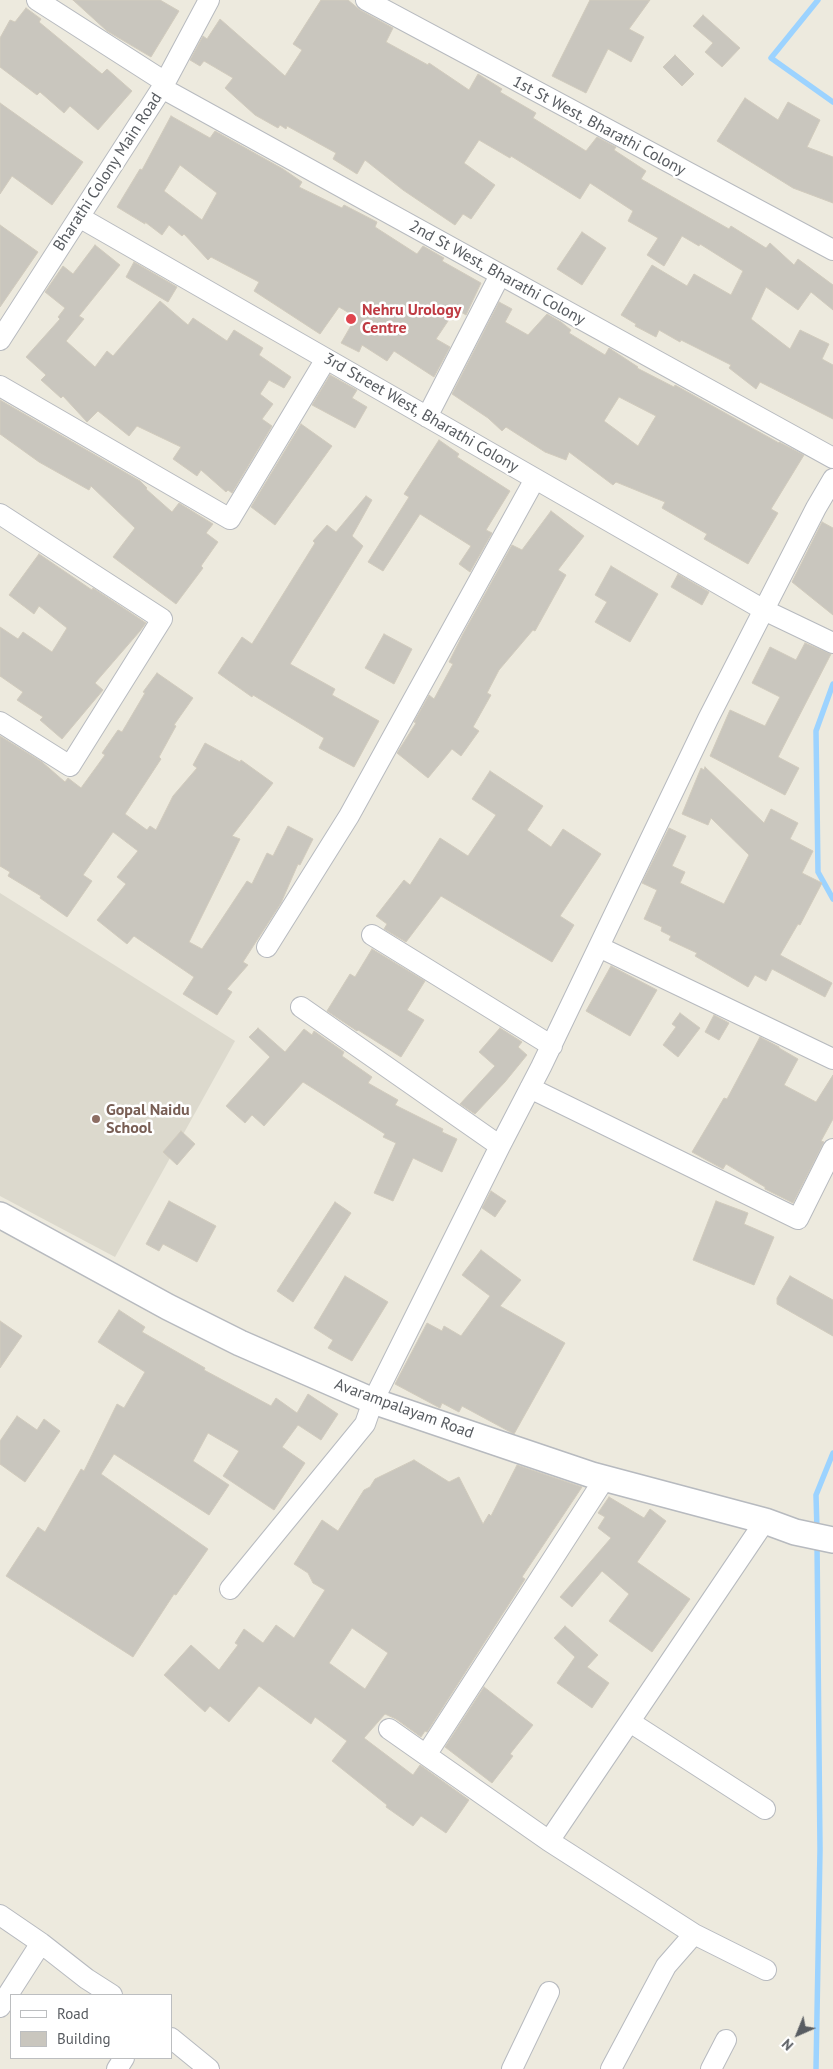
<!DOCTYPE html>
<style>
body{margin:0}
#map{position:relative;width:833px;height:2069px;overflow:hidden;background:#edeade;font-family:"PT Sans",sans-serif}
canvas{display:block}
.legend{position:absolute;left:10px;top:1994px;width:162px;height:65px;box-sizing:border-box;background:#fff;border:1px solid #bcbec0;margin:0;padding:6px 9px;list-style:none;font-size:15px;color:#585c61}
.legend li{display:flex;align-items:center;gap:10px;height:25px}
.legend b{width:25px;border:1px solid #bcbec0}
.north{position:absolute;left:773px;top:2009px;width:50px;height:50px;-webkit-text-stroke:4px #fff;paint-order:stroke;rotate:224deg;font-size:14px;font-weight:700;line-height:20px;text-align:center;color:#585c61}
.north::after{content:'';display:block;margin:auto;width:18px;height:22px;background:#585c61;clip-path:polygon(50% 0,100% 100%,50% 72%,0 100%)}
</style>
<div id="map">
<canvas width="833" height="2069"></canvas>
<ul class="legend">
<li><b style="height:6px;background:#fff"></b>Road</li>
<li><b style="height:14px;background:#c9c6be"></b>Building</li>
</ul>
<div class="north">N</div>
</div>
<script>
const ctx = document.querySelector('canvas').getContext('2d');
ctx.lineJoin = 'round';
function fill(path, color) {
  ctx.fillStyle = color;
  ctx.fill(path, 'evenodd');
}
function toPath(rows) {
  const path = new Path2D();
  for (const r of rows) {
    path.moveTo(r[0], r[1]);
    for (let i = 2; i < r.length; i += 2) path.lineTo(r[i], r[i + 1]);
  }
  return path;
}
function trace(path, color, width, dash) {
  ctx.strokeStyle = color;
  ctx.lineWidth = width;
  ctx.lineCap = dash ? 'butt' : 'round';
  ctx.setLineDash(dash || []);
  ctx.stroke(path);
}
function write(font, color, halo, rows, align = 'center') {
  ctx.font = font + ' "PT Sans",sans-serif';
  ctx.lineWidth = 5;
  ctx.setLineDash([]);
  ctx.textBaseline = 'middle';
  ctx.strokeStyle = halo;
  ctx.fillStyle = color;
  for (const [text, x, y, turn = 0] of rows) {
    ctx.save();
    ctx.translate(x, y);
    ctx.rotate((+turn || 0) * Math.PI / 180);
    ctx.textAlign = isNaN(turn) ? turn : align;
    if (halo) ctx.strokeText(text, 0, 0);
    ctx.fillText(text, 0, 0);
    ctx.restore();
  }
}
fill(toPath([
 [0,893,235,1041,115,1257,0,1196]
]), '#dcd9cd');
trace(toPath([
 [818,0,771,58,833,102],
 [833,684,816,731,818,872,833,899],
 [817,1530,816,1495,833,1453],
 [816,2069,820,1850,817,1542]
]), '#9cd3ff', 5.5);
const building = toPath([
 [73,0,160,0,179,11,151,57,107,31,73,0],
 [321,0,348,0,360,10,393,28,386,42,428,65,429,63,469,90,478,74,502,89,500,92,536,113,533,118,586,151,597,137,616,147,614,150,646,171,641,179,729,229,731,226,766,248,770,243,794,265,798,259,833,285,833,310,811,292,798,310,766,287,751,319,790,349,800,330,829,344,822,359,833,365,833,419,760,382,756,389,729,368,731,365,681,340,680,342,659,330,656,337,635,326,636,324,621,315,652,265,687,286,694,274,731,295,743,271,700,244,699,246,682,236,664,266,647,255,658,238,628,221,633,211,590,183,580,199,511,156,510,158,479,140,464,163,495,185,471,219,463,214,455,225,403,190,365,160,357,174,333,159,336,153,287,126,286,129,280,125,278,128,255,115,225,88,233,78,204,61,200,66,190,60,203,36,207,39,220,19,285,76,302,50,293,44,321,0],
 [590,0,650,0,629,29,644,37,631,62,608,49,586,93,552,76,590,0],
 [26,8,41,19,39,22,102,74,107,69,132,91,98,130,70,106,64,113,40,92,37,95,0,67,0,38,10,20,15,22,26,8],
 [703,15,740,48,722,67,705,52,713,43,693,26,703,15],
 [675,55,694,74,682,86,663,67,675,55],
 [745,98,778,120,788,102,820,120,807,147,833,157,833,203,793,188,717,141,745,98],
 [0,103,83,162,52,205,12,176,0,194,0,103],
 [171,116,210,138,215,131,283,169,302,182,299,187,342,208,344,205,377,222,375,227,417,254,423,246,444,258,442,261,481,283,466,315,456,309,436,339,450,347,434,377,394,351,387,361,362,345,359,352,341,343,356,317,339,307,320,334,254,291,259,282,211,257,208,260,184,234,182,236,169,225,162,235,145,222,145,224,117,207,140,169,142,170,171,116],
 [180,165,217,193,202,220,164,191,180,165],
 [0,225,38,252,0,307,0,225],
 [582,232,606,248,582,285,557,269,582,232],
 [95,245,120,265,79,316,84,319,66,341,95,367,107,351,113,356,160,301,188,325,193,318,227,341,234,330,263,348,259,355,291,377,284,388,269,380,260,394,273,404,262,419,272,426,232,493,228,490,226,492,201,470,197,476,173,459,181,447,137,426,129,436,98,411,87,422,63,396,61,398,41,380,46,375,26,357,60,319,58,317,65,308,45,292,63,266,73,274,95,245],
 [134,262,177,287,168,302,126,277,134,262],
 [499,302,512,309,505,322,528,335,547,314,561,322,571,330,569,333,605,355,609,348,638,367,637,368,674,387,675,385,779,443,779,442,804,455,771,509,778,513,748,564,704,539,707,534,662,508,665,502,616,482,613,485,569,452,566,460,545,452,506,427,502,431,488,418,452,394,499,302],
 [619,397,656,416,638,446,604,421,619,397],
 [330,375,357,390,352,398,367,407,355,428,312,405,330,375],
 [0,400,140,481,147,488,146,489,172,512,179,503,213,524,206,533,218,542,201,566,203,568,176,604,113,557,135,528,91,486,89,490,39,462,0,434,0,400],
 [301,424,332,446,275,525,251,507,301,424],
 [439,440,459,454,457,457,510,491,486,530,492,533,470,572,459,564,471,546,420,514,383,571,368,562,409,497,404,494,439,440],
 [366,496,372,500,352,536,363,546,290,664,335,689,332,695,379,721,354,767,319,748,324,738,253,695,252,697,218,673,242,637,252,644,315,543,313,541,327,525,336,532,366,496],
 [551,511,584,536,558,570,566,575,535,631,533,630,499,670,487,693,491,695,473,727,479,731,461,756,452,749,428,778,397,753,416,723,414,722,429,695,434,699,453,664,449,662,463,634,512,545,522,550,551,511],
 [822,522,833,528,833,615,792,582,822,522],
 [39,554,92,590,93,588,146,623,140,631,95,683,103,690,62,739,40,720,43,717,17,700,23,692,0,676,0,627,18,639,23,632,52,652,67,628,39,606,34,614,9,595,39,554],
 [611,566,658,594,630,642,595,622,607,602,595,595,611,566],
 [678,574,709,592,702,605,671,587,678,574],
 [384,634,412,649,394,684,365,668,384,634],
 [805,643,831,654,778,757,799,768,785,795,710,756,730,710,765,726,780,697,752,683,770,647,796,660,805,643],
 [157,673,193,698,174,725,176,726,159,757,161,759,125,814,147,830,150,826,156,830,173,796,197,768,193,765,205,743,240,762,241,760,273,783,232,836,240,839,189,942,202,949,247,881,252,884,267,853,273,856,288,826,313,839,300,865,298,864,281,903,243,962,248,965,227,989,232,992,217,1015,183,994,194,977,134,936,127,944,97,920,126,884,117,877,138,851,113,832,83,875,92,881,67,917,40,898,41,896,8,876,10,872,0,866,0,736,42,762,65,782,68,778,81,788,105,755,102,753,118,730,122,732,145,693,143,692,157,673],
 [705,767,764,823,771,809,798,823,790,839,813,851,802,873,822,883,800,925,798,924,780,955,832,983,825,997,772,969,766,981,755,975,748,987,695,956,697,953,669,940,671,936,661,931,662,927,644,919,657,890,642,883,669,828,686,836,672,866,685,872,680,883,724,904,749,855,711,818,708,825,682,814,701,768,704,770,705,767],
 [490,771,543,806,527,830,551,847,563,829,601,854,560,916,574,925,552,962,441,896,406,942,384,929,387,924,376,916,404,880,410,885,440,838,468,856,496,815,472,799,490,771],
 [372,949,425,981,407,1010,424,1020,401,1057,358,1030,357,1031,327,1011,350,974,355,977,372,949],
 [611,966,657,990,630,1036,586,1011,611,966],
 [680,1013,700,1028,678,1057,663,1045,676,1027,672,1024,680,1013],
 [714,1015,729,1023,719,1040,705,1032,714,1015],
 [258,1028,285,1052,304,1029,312,1035,314,1031,344,1052,342,1056,372,1077,368,1083,398,1100,395,1105,443,1129,442,1132,457,1139,442,1172,413,1158,393,1201,374,1193,396,1143,383,1137,385,1134,303,1082,264,1126,252,1115,245,1123,226,1106,270,1057,249,1037,258,1028],
 [500,1028,522,1042,518,1047,527,1055,505,1082,475,1114,460,1104,495,1066,479,1052,500,1028],
 [760,1037,779,1047,779,1048,798,1059,784,1085,816,1102,833,1075,833,1119,821,1141,824,1142,793,1203,765,1189,765,1187,726,1164,723,1169,692,1152,724,1098,727,1099,760,1037],
 [181,1131,195,1144,177,1165,163,1152,181,1131],
 [491,1191,506,1201,495,1217,482,1208,491,1191],
 [169,1201,216,1226,197,1262,163,1244,159,1251,146,1244,169,1201],
 [716,1201,748,1213,744,1224,774,1237,754,1285,693,1260,716,1201],
 [335,1202,351,1213,293,1302,277,1291,335,1202],
 [481,1250,521,1280,500,1306,565,1343,514,1434,462,1406,459,1412,442,1403,440,1408,395,1384,427,1323,442,1331,444,1326,461,1336,490,1296,462,1275,481,1250],
 [345,1276,388,1302,352,1361,328,1348,333,1340,314,1328,345,1276],
 [790,1276,833,1300,833,1336,777,1304,777,1298,790,1276],
 [119,1310,145,1327,142,1332,205,1368,204,1370,271,1406,276,1398,297,1413,308,1394,338,1414,321,1440,298,1425,282,1447,305,1463,274,1510,223,1476,239,1451,208,1433,193,1461,229,1485,209,1515,114,1454,101,1474,208,1549,176,1595,174,1594,133,1657,6,1576,38,1527,45,1532,81,1469,84,1471,117,1404,124,1408,145,1372,98,1342,119,1310],
 [0,1321,22,1336,0,1368,0,1321],
 [17,1416,37,1430,44,1419,60,1431,25,1482,0,1464,0,1441,17,1416],
 [414,1460,449,1482,459,1477,483,1524,489,1514,491,1516,517,1465,582,1487,522,1577,525,1579,427,1732,425,1731,421,1737,396,1719,385,1714,364,1738,413,1775,420,1765,469,1800,446,1833,421,1816,413,1826,386,1807,387,1805,332,1761,347,1741,315,1717,311,1724,259,1686,229,1722,210,1706,205,1712,164,1675,191,1645,219,1670,238,1645,235,1643,244,1629,263,1643,276,1625,294,1638,325,1590,313,1583,308,1573,294,1564,322,1520,338,1531,364,1490,370,1487,375,1479,414,1460],
 [352,1628,388,1653,365,1689,329,1663,352,1628],
 [609,1497,644,1518,650,1509,666,1521,637,1562,690,1599,652,1652,609,1621,629,1594,602,1571,572,1607,560,1597,611,1538,598,1528,605,1517,598,1513,609,1497],
 [565,1626,598,1655,587,1667,609,1683,592,1708,557,1683,575,1657,554,1638,565,1626],
 [484,1687,533,1725,510,1754,513,1756,492,1783,445,1747,484,1687]
]);
fill(building, '#c9c6be');
trace(building, '#d1cbbd', 1);
const minor = toPath([
 [37,0,165,82],
 [366,0,833,250],
 [162,88,833,458],
 [79,217,764,610,833,643],
 [0,340,162,88,209,0],
 [0,386,230,519,326,359],
 [427,417,500,275],
 [0,514,162,619,70,766,0,722],
 [372,935,552,1046],
 [267,947,349,816,535,479],
 [599,947,833,1059],
 [301,1007,500,1146],
 [530,1088,798,1219,833,1149],
 [605,1478,426,1755,549,1841,694,1934,766,1970],
 [230,1589,365,1424,373,1401,500,1146,541,1067,708,719,816,508,833,479],
 [630,1722,765,1809],
 [389,1729,426,1755],
 [549,1841,765,1521],
 [0,1915,41,1943,87,1979,112,1995],
 [0,2007,41,1943],
 [171,2038,209,2069],
 [117,2069,124,2058],
 [512,2069,549,1992],
 [611,2069,666,1966,694,1934],
 [711,2069,726,2040]
]);
const tertiary = toPath([
 [0,1215,168,1307,240,1343,373,1401,592,1475,765,1521,795,1532,833,1540]
]);
trace(minor, '#b7babf', 22);
trace(tertiary, '#b7babf', 28);
trace(minor, '#fff', 20);
trace(tertiary, '#fff', 25);
for (const [x, y, r, color] of [
 [351,319,6,"#e0444e"],
 [96,1119,5,"#8d6e63"]
]) {
  const dot = new Path2D();
  dot.arc(x, y, r, 0, 2 * Math.PI);
  ctx.fillStyle = color;
  ctx.fill(dot);
  trace(dot, '#fff', 2);
}
write('16px', '#585c61', '#fff', [
 ["1st St West, Bharathi Colony",599,126,28],
 ["Bharathi Colony Main Road",108,172,-57],
 ["2nd St West, Bharathi Colony",497,273,29],
 ["3rd Street West, Bharathi Colony",421,413,30],
 ["Avarampalayam Road",404,1409,20]
]);
write('bold 16px', '#be3a42', '#fff', [
 ["Nehru Urology",362,310],
 ["Centre",362,328]
], 'left');
write('bold 16px', '#785e54', '#fff', [
 ["Gopal Naidu",106,1110],
 ["School",106,1128]
], 'left');
</script>
